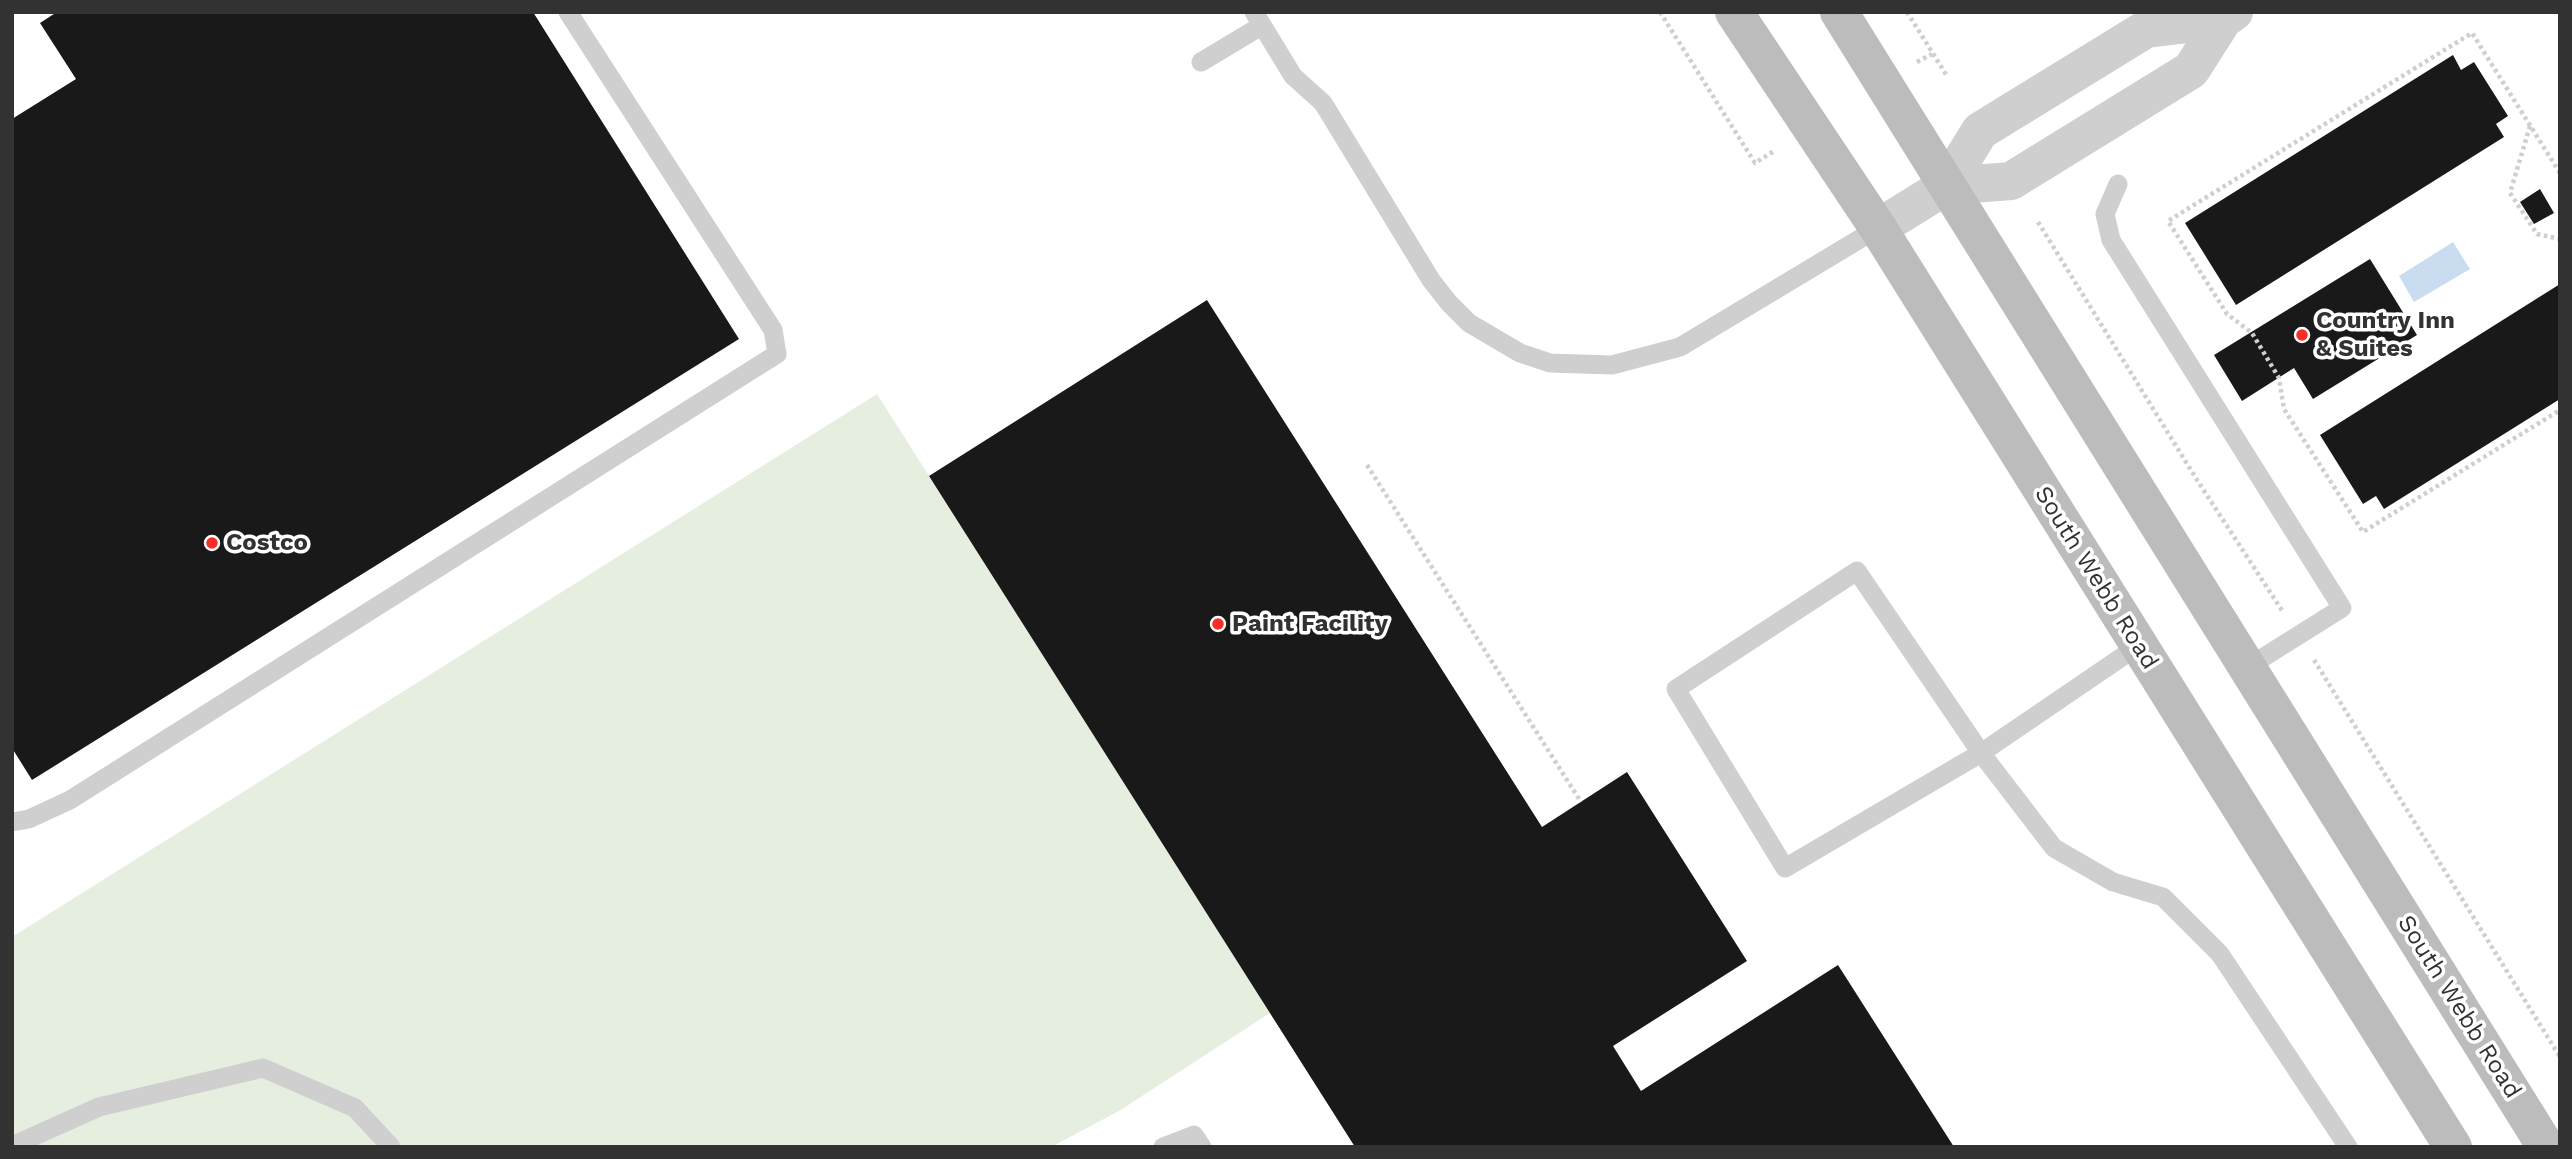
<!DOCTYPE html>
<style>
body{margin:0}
#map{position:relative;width:2572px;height:1159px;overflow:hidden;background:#fff;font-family:"Work Sans",sans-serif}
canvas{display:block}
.frame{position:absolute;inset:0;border:14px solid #323232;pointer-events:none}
</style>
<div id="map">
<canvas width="2572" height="1159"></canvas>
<div class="frame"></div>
</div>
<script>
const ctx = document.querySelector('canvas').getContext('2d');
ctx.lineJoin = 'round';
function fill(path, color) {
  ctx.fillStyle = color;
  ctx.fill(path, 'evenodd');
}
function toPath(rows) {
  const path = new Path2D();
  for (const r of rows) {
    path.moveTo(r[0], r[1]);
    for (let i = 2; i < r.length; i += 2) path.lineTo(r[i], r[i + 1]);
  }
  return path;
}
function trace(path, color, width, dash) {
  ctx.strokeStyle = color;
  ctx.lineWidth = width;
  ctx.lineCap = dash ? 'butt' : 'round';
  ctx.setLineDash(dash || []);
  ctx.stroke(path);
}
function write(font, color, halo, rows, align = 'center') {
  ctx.font = font + ' "Work Sans",sans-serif';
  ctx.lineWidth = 7;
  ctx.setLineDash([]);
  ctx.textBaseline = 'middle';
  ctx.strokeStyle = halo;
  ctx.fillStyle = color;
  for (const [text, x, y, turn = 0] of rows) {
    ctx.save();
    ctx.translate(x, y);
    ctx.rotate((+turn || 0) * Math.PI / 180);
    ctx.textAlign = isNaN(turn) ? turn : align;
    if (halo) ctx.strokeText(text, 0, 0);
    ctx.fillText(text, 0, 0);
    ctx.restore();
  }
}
fill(toPath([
 [877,394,1270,1013,1119,1111,1051,1147,12,1147,12,937]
]), '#e6efdf');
fill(toPath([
 [2453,242,2470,269,2414,302,2399,276]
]), '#caddf0');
fill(toPath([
 [57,12,533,12,739,339,32,780,12,748,12,119,76,79,40,23],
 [2453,55,2461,70,2474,62,2508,116,2496,124,2504,137,2236,305,2185,223],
 [2540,189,2554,213,2534,224,2520,202],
 [2370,259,2417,335,2313,399,2294,368,2242,401,2214,355],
 [2560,284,2560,399,2384,509,2376,496,2363,504,2320,435],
 [1207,300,1542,827,1627,772,1747,961,1613,1046,1641,1091,1838,965,1954,1147,1355,1147,929,476]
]), '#191919');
trace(toPath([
 [1660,12,1755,163,1774,151],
 [1907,12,1947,76],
 [1917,62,1932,54],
 [2530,126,2510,193,2537,234,2560,239],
 [2560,173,2472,33,2168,221,2227,314,2252,333,2279,378,2284,409,2363,532,2560,410],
 [2038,222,2197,480,2283,612],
 [1367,465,1581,802],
 [2314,660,2560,1057]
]), '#cfcfcf', 4.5, [3.5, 3.5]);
trace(toPath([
 [1254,12,1293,76,1323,103,1431,280,1449,303,1469,323,1520,353,1550,363,1612,365,1680,347,1878,228],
 [1201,62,1261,26],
 [2118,184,2105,214,2111,240,2342,608,2248,667],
 [2138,646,1981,753,1857,571,1676,689,1785,868,1981,753,2054,848,2113,882,2163,897,2220,954,2348,1147],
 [12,822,29,819,70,800,777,354,773,330,568,12],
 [12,1146,99,1107,263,1068,355,1108,391,1147],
 [1163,1147,1194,1135,1202,1147]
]), '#cfcfcf', 19);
trace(toPath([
 [1946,186,2011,181,2191,70,2223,20],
 [1878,228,1946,186,1980,131,2146,29,2223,20,2234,12]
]), '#cfcfcf', 38);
trace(toPath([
 [1734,12,1878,228,2453,1147],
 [1839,12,2546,1147]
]), '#bcbcbc', 38);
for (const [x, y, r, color] of [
 [2302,335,7,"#f52f28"],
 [212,543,7,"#f52f28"],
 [1218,624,7,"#f52f28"]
]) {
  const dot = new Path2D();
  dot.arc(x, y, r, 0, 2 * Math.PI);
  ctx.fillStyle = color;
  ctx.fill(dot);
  trace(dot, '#fff', 2.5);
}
write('bold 24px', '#323232', '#fff', [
 ["Country Inn",2316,321],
 ["& Suites",2316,349],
 ["Costco",226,543],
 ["Paint Facility",1232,624]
], 'left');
write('24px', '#323232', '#fff', [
 ["South Webb Road",2096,578,58],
 ["South Webb Road",2459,1007,58]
]);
</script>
